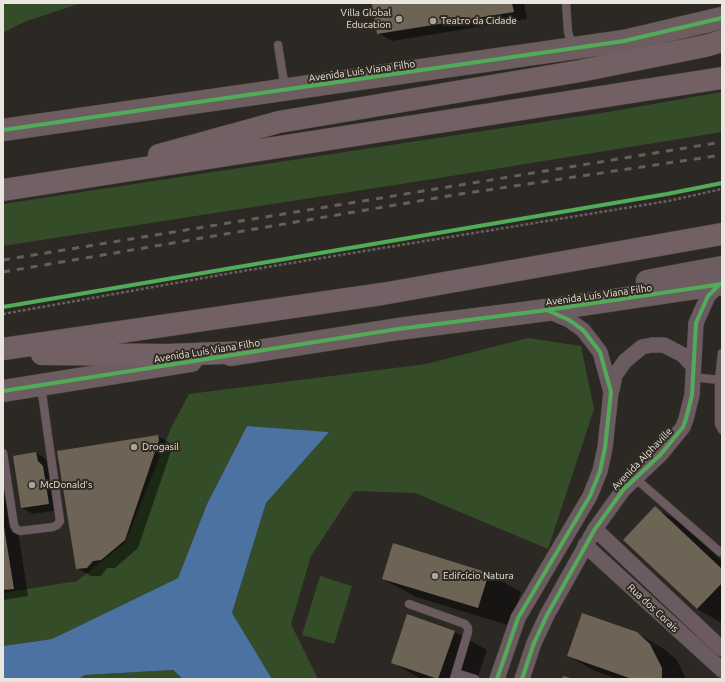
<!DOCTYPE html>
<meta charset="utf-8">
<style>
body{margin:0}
#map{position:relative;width:725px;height:682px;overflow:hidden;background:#2c2924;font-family:Ubuntu,sans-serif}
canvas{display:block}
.frame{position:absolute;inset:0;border:4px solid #e9e5df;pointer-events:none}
</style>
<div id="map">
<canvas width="725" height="682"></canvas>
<div class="frame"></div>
</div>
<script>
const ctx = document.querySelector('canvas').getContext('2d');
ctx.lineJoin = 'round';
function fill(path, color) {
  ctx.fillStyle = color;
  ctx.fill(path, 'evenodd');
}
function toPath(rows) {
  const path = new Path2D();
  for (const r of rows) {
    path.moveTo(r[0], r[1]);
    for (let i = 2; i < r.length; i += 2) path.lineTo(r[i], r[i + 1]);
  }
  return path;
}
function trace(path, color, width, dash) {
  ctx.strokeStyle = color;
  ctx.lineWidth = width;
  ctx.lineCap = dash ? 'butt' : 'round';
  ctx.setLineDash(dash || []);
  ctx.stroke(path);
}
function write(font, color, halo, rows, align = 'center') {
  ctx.font = font + ' Ubuntu,sans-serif';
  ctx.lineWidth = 4;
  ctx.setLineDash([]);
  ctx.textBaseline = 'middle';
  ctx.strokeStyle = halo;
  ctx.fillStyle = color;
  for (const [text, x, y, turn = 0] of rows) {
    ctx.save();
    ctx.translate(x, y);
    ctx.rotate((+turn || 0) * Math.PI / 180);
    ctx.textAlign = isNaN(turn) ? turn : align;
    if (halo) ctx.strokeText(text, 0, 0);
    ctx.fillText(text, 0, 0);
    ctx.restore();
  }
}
fill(toPath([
 [3,3,81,3,24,22,3,33],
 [722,92,722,132,433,179,3,246,3,204,608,112],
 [528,338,581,346,594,409,548,549,415,493,354,491,311,556,291,624,318,679,272,679,232,613,266,503,328,432,247,426,207,504,178,578,52,639,3,646,3,593,77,581,125,543,172,426,189,394,426,364],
 [320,576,352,586,334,644,302,635],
 [173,670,183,679,78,679,85,675]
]), '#344c27');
fill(toPath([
 [247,426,329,432,266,503,232,613,272,679,183,679,173,670,85,675,78,679,3,679,3,646,52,639,178,578,207,504]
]), '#4c72a1');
fill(toPath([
 [375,3,524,3,527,19,392,41,378,33],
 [158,436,172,444,172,448,138,548,115,568,107,568,101,576,91,576,77,568],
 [36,453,46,459,48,468,53,473,59,510,33,514,22,508],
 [3,487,12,492,28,596,3,600],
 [655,508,682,523,722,561,722,623,697,609,624,540],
 [489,574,521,592,511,626,416,597,383,579],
 [455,632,487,650,477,679,421,679,392,662],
 [637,633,664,649,677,660,686,679,617,679,595,671,568,656]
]), '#0007');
fill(toPath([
 [374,3,512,3,514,12,377,34,372,4],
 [158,435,159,440,125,540,101,560,93,561,87,568,76,569,57,451],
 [36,452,38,461,43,466,49,504,21,508,13,456],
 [655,506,722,569,722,583,697,609,623,540],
 [3,521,14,589,3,590],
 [393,543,489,573,478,608,382,579],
 [582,613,637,632,650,644,662,668,662,679,632,679,567,656],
 [407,614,455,631,438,679,391,663],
 [563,676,574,679,562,679]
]), '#6d6456');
const lane = toPath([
 [566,3,568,32,573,48],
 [278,45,285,89],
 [693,377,719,380,722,353],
 [719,380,719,424,722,430],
 [3,453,14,525,16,529,20,531,53,527,57,525,60,521,41,386],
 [635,478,720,552],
 [409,604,465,624,468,628,468,632,454,679],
 [456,673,475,679]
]);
const street = toPath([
 [612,390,615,375,625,361,642,347,652,345,664,345,683,355,693,366],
 [595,529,722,649],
 [585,545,722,670],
 [497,679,518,618,590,496,600,471,605,448,611,392,600,352,583,330,569,320,548,311],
 [522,679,534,643,547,615,595,529,623,490,661,454,683,427,686,419,692,395,696,323,708,296,720,284]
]);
const secondary = toPath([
 [3,130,624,41,722,18],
 [647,281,722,267],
 [231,355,398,329,547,310,722,284],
 [3,391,191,361]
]);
const highway = toPath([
 [159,155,279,122,580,71,705,46,722,41],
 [3,190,722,78],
 [3,349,382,294,722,234],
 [42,354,168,355,250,352]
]);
trace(lane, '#494743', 9);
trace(street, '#494743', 16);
trace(secondary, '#494743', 23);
trace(highway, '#494743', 23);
trace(toPath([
 [3,314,231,273,668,201,722,189]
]), '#685e5e', 2.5, [3, 2]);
trace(lane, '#6b5b60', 8);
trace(street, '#6b5b60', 15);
trace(secondary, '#6d5d60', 22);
trace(highway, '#726064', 22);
trace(toPath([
 [3,260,722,142],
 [3,272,454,195,722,155]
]), '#665d5d', 3, [7, 7]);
trace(toPath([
 [3,130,624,41,722,18],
 [3,307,667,194,722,183],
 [3,391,398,329,547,310,722,284],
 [497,679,518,618,590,496,600,471,605,448,611,392,600,352,583,330,569,320,547,310],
 [522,679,534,643,547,615,595,529,623,490,661,454,683,427,686,419,692,395,696,323,708,296,720,284]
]), '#51ab58', 4);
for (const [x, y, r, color] of [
 [399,19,4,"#a7a39e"],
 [433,21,4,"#a7a39e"],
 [134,447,4,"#a7a39e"],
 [32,485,4,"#a7a39e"],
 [435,576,4,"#a7a39e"]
]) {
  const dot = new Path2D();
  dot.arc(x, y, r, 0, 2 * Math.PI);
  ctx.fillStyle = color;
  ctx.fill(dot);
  trace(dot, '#302a21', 1.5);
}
write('10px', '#e9e5df', '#302a21', [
 ["Villa Global",391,13,"right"],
 ["Education",391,25,"right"],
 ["Teatro da Cidade",441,21],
 ["Drogasil",142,447],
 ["McDonald's",40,485],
 ["Edifcício Natura",443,576]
], 'left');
write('10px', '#e9e5df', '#302a21', [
 ["Avenida Luís Viana Filho",362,71,-8],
 ["Avenida Luís Viana Filho",599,295,-8],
 ["Avenida Luís Viana Filho",207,351,-9],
 ["Avenida Alphaville",642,459,-46],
 ["Rua dos Corais",653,608,43]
]);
</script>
